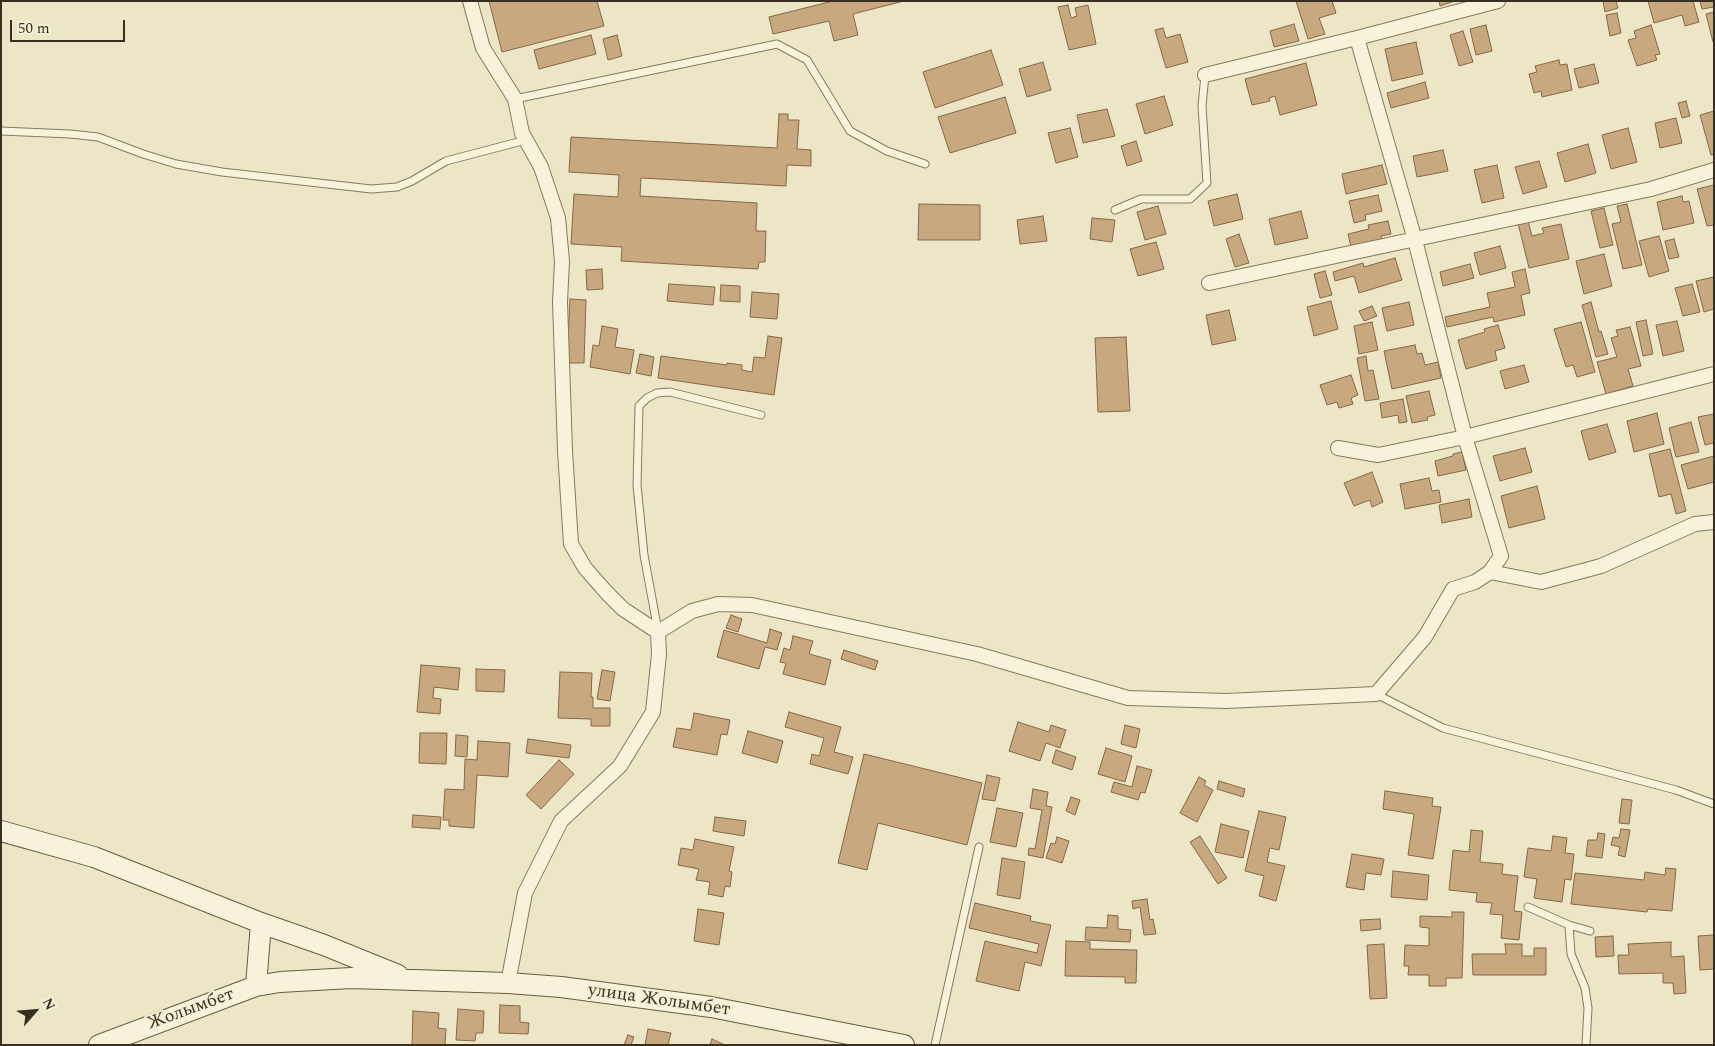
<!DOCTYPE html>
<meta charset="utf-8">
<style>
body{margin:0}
#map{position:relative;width:1715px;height:1046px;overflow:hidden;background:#ece6c7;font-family:Spectral,serif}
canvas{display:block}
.frame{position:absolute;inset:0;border:2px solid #382f20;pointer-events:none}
.north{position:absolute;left:10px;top:986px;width:50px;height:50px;-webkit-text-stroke:4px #f4f0d6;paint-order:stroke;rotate:63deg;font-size:14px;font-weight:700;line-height:20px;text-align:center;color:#382f20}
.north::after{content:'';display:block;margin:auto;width:18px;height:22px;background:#382f20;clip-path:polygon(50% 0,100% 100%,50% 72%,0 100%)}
.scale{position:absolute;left:10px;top:20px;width:115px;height:22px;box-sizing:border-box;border:2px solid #382f20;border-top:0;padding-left:6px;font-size:15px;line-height:18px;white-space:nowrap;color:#382f20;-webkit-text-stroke:4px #f4f0d6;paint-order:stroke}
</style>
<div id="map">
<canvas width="1715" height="1046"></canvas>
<div class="frame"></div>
<div class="north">N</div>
<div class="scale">50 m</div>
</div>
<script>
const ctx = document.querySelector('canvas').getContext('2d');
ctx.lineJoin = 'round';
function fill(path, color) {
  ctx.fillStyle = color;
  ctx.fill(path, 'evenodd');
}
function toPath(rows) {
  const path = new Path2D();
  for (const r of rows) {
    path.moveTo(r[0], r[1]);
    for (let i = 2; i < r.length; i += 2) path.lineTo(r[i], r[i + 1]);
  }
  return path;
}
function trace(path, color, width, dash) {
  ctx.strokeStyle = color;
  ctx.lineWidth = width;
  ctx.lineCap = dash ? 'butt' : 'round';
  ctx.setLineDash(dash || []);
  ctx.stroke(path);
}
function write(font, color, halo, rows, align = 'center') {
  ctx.font = font + ' Spectral,serif';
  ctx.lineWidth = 4;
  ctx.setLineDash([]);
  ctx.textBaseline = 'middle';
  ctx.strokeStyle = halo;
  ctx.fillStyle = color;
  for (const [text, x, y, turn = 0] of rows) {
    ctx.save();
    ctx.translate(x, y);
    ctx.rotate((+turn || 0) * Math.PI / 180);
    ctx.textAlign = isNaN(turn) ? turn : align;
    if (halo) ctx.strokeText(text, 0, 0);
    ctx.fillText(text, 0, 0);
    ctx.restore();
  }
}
const building = toPath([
 [489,1,597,1,604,26,502,52,489,1],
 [833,1,904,1,853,14,858,35,834,41,829,21,773,34,769,17,833,1],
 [1296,1,1332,1,1336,13,1319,18,1325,34,1308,39,1296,1],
 [1439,1,1455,1,1440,6,1439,1],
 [1603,1,1616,1,1618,8,1605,12,1603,1],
 [1648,1,1693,1,1699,22,1685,26,1682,15,1654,23,1648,1],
 [1700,1,1714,1,1714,7,1702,9,1700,1],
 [1068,5,1071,18,1077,16,1075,8,1088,5,1096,44,1069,50,1058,7,1068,5],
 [1714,12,1714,42,1713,42,1706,14,1714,12],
 [1617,13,1621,33,1610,36,1606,15,1617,13],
 [1294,24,1299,41,1274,47,1270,31,1294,24],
 [1486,25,1492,51,1476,55,1470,29,1486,25],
 [1651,25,1660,54,1655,55,1657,60,1637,66,1628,40,1636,38,1634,31,1651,25],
 [1163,28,1166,38,1180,34,1188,62,1166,68,1155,30,1163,28],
 [1463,31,1473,62,1459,66,1450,35,1463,31],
 [591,35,596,54,539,69,534,50,591,35],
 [617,35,622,56,608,60,603,39,617,35],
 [1416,42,1423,74,1392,81,1385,49,1416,42],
 [991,50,1003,85,935,108,923,72,991,50],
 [1559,60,1560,65,1567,64,1572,90,1542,97,1541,91,1534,93,1529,74,1537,72,1535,66,1559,60],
 [1043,62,1051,90,1027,97,1019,69,1043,62],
 [1306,63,1317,105,1280,115,1275,96,1269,98,1270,101,1252,105,1245,79,1306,63],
 [1594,64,1599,83,1579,88,1574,69,1594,64],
 [1425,82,1429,98,1391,108,1387,93,1425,82],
 [1164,96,1173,125,1145,134,1136,104,1164,96],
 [1005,97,1016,133,950,153,938,117,1005,97],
 [1686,101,1690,116,1682,118,1678,103,1686,101],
 [1107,109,1115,136,1083,143,1077,115,1107,109],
 [1714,111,1714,154,1711,155,1700,115,1714,111],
 [779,114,788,114,788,120,799,120,797,149,811,150,811,166,787,165,786,186,641,178,640,196,757,203,756,231,766,231,765,262,759,262,758,269,621,261,622,247,571,244,574,194,618,197,619,175,569,172,571,137,777,148,779,114],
 [1676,118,1682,143,1660,148,1655,123,1676,118],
 [1070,128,1078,157,1056,163,1048,133,1070,128],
 [1628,128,1637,162,1611,169,1602,135,1628,128],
 [1136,141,1142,161,1127,166,1121,146,1136,141],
 [1588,144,1596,173,1565,182,1557,153,1588,144],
 [1443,150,1448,171,1417,177,1413,156,1443,150],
 [1539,161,1547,187,1523,194,1515,167,1539,161],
 [1382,165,1387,184,1346,194,1342,174,1382,165],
 [1497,165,1504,198,1482,203,1474,170,1497,165],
 [1714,185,1714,225,1707,226,1697,189,1714,185],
 [1237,194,1243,219,1214,226,1208,201,1237,194],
 [1378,195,1382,211,1365,215,1366,220,1354,223,1349,201,1378,195],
 [1682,196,1683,202,1689,201,1694,223,1663,230,1657,202,1682,196],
 [919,204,980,205,980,240,918,240,919,204],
 [1627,204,1642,265,1623,269,1612,224,1621,222,1617,206,1627,204],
 [1158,206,1166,234,1145,240,1137,212,1158,206],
 [1604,208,1613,245,1600,248,1591,211,1604,208],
 [1301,211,1308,238,1275,245,1269,219,1301,211],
 [1043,216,1047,241,1020,244,1017,220,1043,216],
 [1092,218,1115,220,1112,242,1090,239,1092,218],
 [1388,221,1391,234,1381,236,1382,241,1351,247,1348,234,1369,229,1368,225,1388,221],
 [1528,221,1532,236,1544,233,1542,228,1561,224,1569,259,1529,268,1518,223,1528,221],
 [1239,234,1249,263,1235,267,1226,239,1239,234],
 [1659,236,1669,271,1649,277,1639,241,1659,236],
 [1674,239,1679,257,1669,259,1665,241,1674,239],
 [1156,242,1164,269,1138,276,1130,249,1156,242],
 [1500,246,1506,268,1480,275,1474,253,1500,246],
 [1604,254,1612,286,1584,294,1576,261,1604,254],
 [1395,258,1402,280,1359,293,1354,276,1335,281,1333,272,1363,263,1364,267,1395,258],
 [1470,264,1474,278,1443,286,1440,272,1470,264],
 [602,269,603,289,587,290,586,270,602,269],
 [1525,269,1530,293,1521,295,1525,315,1494,322,1493,317,1447,327,1445,317,1490,307,1487,293,1515,287,1512,272,1525,269],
 [1325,271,1332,295,1320,298,1314,274,1325,271],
 [1714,277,1714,309,1704,312,1696,281,1714,277],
 [669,284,715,287,713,305,667,301,669,284],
 [1692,284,1700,312,1683,316,1675,288,1692,284],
 [721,285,740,286,740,302,720,301,721,285],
 [752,292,779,294,777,319,750,317,752,292],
 [570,299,586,300,584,363,567,363,570,299],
 [1331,301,1338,329,1314,336,1307,307,1331,301],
 [1409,302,1414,325,1387,331,1382,308,1409,302],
 [1591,302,1599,332,1601,331,1608,354,1596,357,1582,305,1591,302],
 [1372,306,1377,316,1364,321,1359,311,1372,306],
 [1229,310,1236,340,1212,345,1206,315,1229,310],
 [1646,320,1653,354,1643,356,1636,322,1646,320],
 [1677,321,1684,351,1663,356,1656,325,1677,321],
 [1372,322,1378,350,1359,354,1354,326,1372,322],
 [1581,322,1595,372,1577,377,1573,365,1566,367,1554,329,1581,322],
 [1498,325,1505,348,1495,351,1497,360,1466,369,1458,340,1485,332,1484,329,1498,325],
 [602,326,618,329,615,347,634,350,630,374,590,367,593,345,599,346,602,326],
 [1630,327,1641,366,1628,369,1633,386,1606,394,1597,362,1617,357,1611,338,1618,336,1616,330,1630,327],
 [768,336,782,338,774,395,658,378,661,356,727,365,727,363,742,365,742,370,752,372,754,357,765,358,768,336],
 [1126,337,1130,411,1098,412,1095,338,1126,337],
 [1415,345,1417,354,1422,353,1425,365,1438,362,1441,378,1392,389,1384,351,1415,345],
 [640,354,654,357,651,376,636,373,640,354],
 [1366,356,1368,371,1373,370,1379,399,1365,401,1357,358,1366,356],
 [1524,365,1529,382,1505,389,1500,371,1524,365],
 [1351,375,1358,395,1351,398,1353,404,1339,408,1337,402,1327,405,1320,385,1351,375],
 [1429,391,1435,415,1427,417,1428,420,1412,423,1406,396,1429,391],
 [1403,399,1407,422,1399,423,1398,415,1382,418,1380,403,1403,399],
 [1657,413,1664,444,1634,452,1627,421,1657,413],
 [1714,414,1714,443,1705,445,1698,417,1714,414],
 [1691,422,1699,452,1676,457,1669,428,1691,422],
 [1607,424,1616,452,1589,460,1581,431,1607,424],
 [1525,448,1532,472,1500,481,1493,456,1525,448],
 [1670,449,1686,511,1676,514,1671,494,1659,497,1649,454,1670,449],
 [1462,452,1466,470,1438,476,1435,461,1453,456,1453,454,1462,452],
 [1714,456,1714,482,1688,489,1681,465,1714,456],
 [1372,472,1383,502,1372,507,1370,500,1354,506,1344,483,1372,472],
 [1429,478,1432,491,1439,490,1441,502,1405,509,1400,484,1429,478],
 [1537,486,1545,519,1509,528,1501,496,1537,486],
 [1469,499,1472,517,1442,523,1439,505,1469,499],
 [731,615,742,619,738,632,726,628,731,615],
 [770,629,782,633,777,650,765,647,759,669,717,657,724,630,767,643,770,629],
 [793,636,813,641,809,654,831,660,825,685,783,674,786,663,780,662,784,648,790,650,793,636],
 [844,650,878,661,875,670,841,659,844,650],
 [421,665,460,668,458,690,434,687,433,698,441,699,440,714,417,712,421,665],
 [476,669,505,670,504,692,476,691,476,669],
 [602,670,615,672,610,701,597,699,602,670],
 [560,672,592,673,591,697,593,697,593,708,610,708,610,726,591,726,591,719,558,718,560,672],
 [789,712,841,727,834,752,853,757,848,774,810,764,812,754,819,756,824,738,785,727,789,712],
 [694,713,730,720,727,735,721,734,717,755,673,747,677,728,691,730,694,713],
 [1018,722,1049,732,1051,725,1066,730,1060,748,1046,743,1040,761,1009,751,1018,722],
 [1125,725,1140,729,1136,748,1121,744,1125,725],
 [748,731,783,741,777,763,742,753,748,731],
 [420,733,447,733,446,764,419,763,420,733],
 [456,735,468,736,467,757,455,756,456,735],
 [528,739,571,745,569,758,526,753,528,739],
 [478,741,510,743,508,777,477,775,474,828,449,826,449,820,443,820,445,789,464,790,465,759,477,760,478,741],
 [1106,748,1132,756,1125,782,1098,774,1106,748],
 [1056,750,1076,757,1072,770,1052,763,1056,750],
 [864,754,982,783,967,845,878,823,867,870,838,863,864,754],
 [559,760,574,774,541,809,526,795,559,760],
 [1137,766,1152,770,1145,793,1141,792,1138,800,1111,792,1114,782,1132,787,1137,766],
 [987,775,1000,778,995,801,982,799,987,775],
 [1199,777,1206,781,1204,785,1213,790,1197,822,1180,813,1199,777],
 [1219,781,1245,789,1243,797,1217,789,1219,781],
 [1033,789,1048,792,1046,806,1052,807,1043,858,1028,855,1029,848,1035,849,1042,810,1030,808,1033,789],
 [1385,791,1433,798,1432,806,1441,807,1433,859,1408,855,1414,814,1383,809,1385,791],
 [1071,797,1080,800,1075,815,1066,811,1071,797],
 [1622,799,1632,800,1629,824,1619,823,1622,799],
 [997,808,1023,813,1016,847,990,842,997,808],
 [1259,811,1286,817,1279,850,1270,848,1267,862,1285,866,1276,901,1259,896,1264,876,1245,871,1259,811],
 [413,815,441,817,440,829,412,827,413,815],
 [715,817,746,821,744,836,713,831,715,817],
 [1221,824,1249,831,1243,858,1215,852,1221,824],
 [1621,829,1630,830,1625,857,1618,855,1620,847,1611,845,1613,837,1619,838,1621,829],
 [1471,830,1483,831,1480,862,1503,864,1502,874,1518,876,1514,911,1522,912,1519,940,1501,938,1503,915,1490,914,1492,903,1476,902,1477,893,1449,890,1453,850,1469,852,1471,830],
 [1598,833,1605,834,1602,858,1586,856,1588,840,1597,840,1598,833],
 [1200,836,1227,878,1218,884,1190,842,1200,836],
 [1553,836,1567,838,1565,853,1574,854,1571,880,1565,879,1562,902,1534,898,1537,879,1524,877,1528,848,1551,851,1553,836],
 [1057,837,1069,841,1062,863,1046,858,1051,843,1055,844,1057,837],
 [695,839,734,847,729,871,732,872,730,887,725,886,723,897,708,894,710,882,696,880,699,869,678,865,681,848,693,850,695,839],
 [1352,854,1384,859,1381,875,1366,873,1364,890,1346,887,1352,854],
 [1002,858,1025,862,1020,899,997,895,1002,858],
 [1666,868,1676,869,1672,911,1648,909,1647,912,1571,904,1575,873,1644,880,1645,872,1665,875,1666,868],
 [1393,871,1429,875,1427,900,1391,897,1393,871],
 [1147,899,1150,920,1153,919,1156,934,1144,935,1140,907,1133,909,1132,901,1147,899],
 [975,903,1031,916,1030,921,1051,925,1041,966,1025,962,1019,991,976,981,985,941,1037,953,1039,944,969,928,975,903],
 [698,909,724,913,719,945,694,941,698,909],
 [1452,912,1464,912,1462,978,1446,978,1446,986,1429,986,1429,975,1408,975,1409,966,1404,966,1405,945,1429,946,1429,928,1420,927,1420,916,1452,917,1452,912],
 [1108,915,1118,916,1118,929,1131,930,1130,942,1085,940,1086,927,1107,928,1108,915],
 [1380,919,1381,929,1361,931,1360,920,1380,919],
 [1714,935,1714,969,1700,970,1698,936,1714,935],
 [1613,936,1614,956,1596,957,1595,937,1613,936],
 [1066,941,1090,942,1090,949,1137,950,1136,983,1125,983,1125,977,1065,976,1066,941],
 [1671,942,1671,957,1684,956,1686,993,1674,994,1673,983,1663,983,1663,973,1619,974,1618,955,1629,955,1628,944,1671,942],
 [1384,944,1387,998,1370,999,1367,945,1384,944],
 [1505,944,1522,944,1522,956,1534,956,1534,948,1546,948,1546,975,1473,975,1472,954,1506,954,1505,944],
 [500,1005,520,1006,520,1022,529,1023,528,1034,499,1033,500,1005],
 [458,1009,484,1011,483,1033,476,1033,475,1041,456,1040,458,1009],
 [413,1011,439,1013,438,1028,446,1029,445,1045,412,1045,413,1011],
 [648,1029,671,1033,668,1045,645,1045,648,1029],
 [628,1035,634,1037,631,1045,624,1045,628,1035],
 [712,1039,725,1045,710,1045,712,1039]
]);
fill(building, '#c8a87f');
trace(building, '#856744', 1);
const lane = toPath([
 [515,99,777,44,807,60,850,131,887,151,925,164],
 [1,131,70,134,98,137,143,154,176,164,222,172,371,189,397,187,412,181,446,161,526,140],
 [1115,210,1141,199,1190,199,1207,183,1202,106,1205,75],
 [658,631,644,555,637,485,639,406,647,398,657,393,670,392,761,415],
 [1376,694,1443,728,1676,790,1714,804],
 [1528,907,1569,925,1590,931],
 [1569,925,1571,954,1585,988,1588,1008,1586,1045],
 [935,1045,979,847]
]);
const street = toPath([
 [470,1,483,48,515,99,522,133,541,167,558,218,562,261,560,302,565,451,571,544,585,568,607,593,623,609,658,632],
 [1205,75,1357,38,1498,1],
 [1209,283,1651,189,1714,170],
 [1338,448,1378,455,1465,437,1714,374],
 [1490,572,1541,582,1601,566,1695,524,1714,522],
 [508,983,525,893,561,821,620,766,653,712,659,654,658,632,692,611,718,604,752,605,977,654,1128,698,1226,701,1376,694,1425,637,1453,589,1475,582,1490,572,1501,556,1465,437,1415,240,1357,38]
]);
const secondary = toPath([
 [1,831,94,857,261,923,324,945,398,975],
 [256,986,261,923],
 [99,1045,256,986,280,982,351,978,508,983,561,987,711,1007,904,1045]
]);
trace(lane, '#87795d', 9);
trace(street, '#87795d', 16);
trace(secondary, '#695a40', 22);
trace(lane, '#f7f3da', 7);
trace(street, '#f7f3da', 14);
trace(secondary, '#f7f3da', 20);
write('18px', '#382f20', '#f4f0d6', [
 ["улица Жолымбет",659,1001,8],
 ["Жолымбет",191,1010,-20]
]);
</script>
